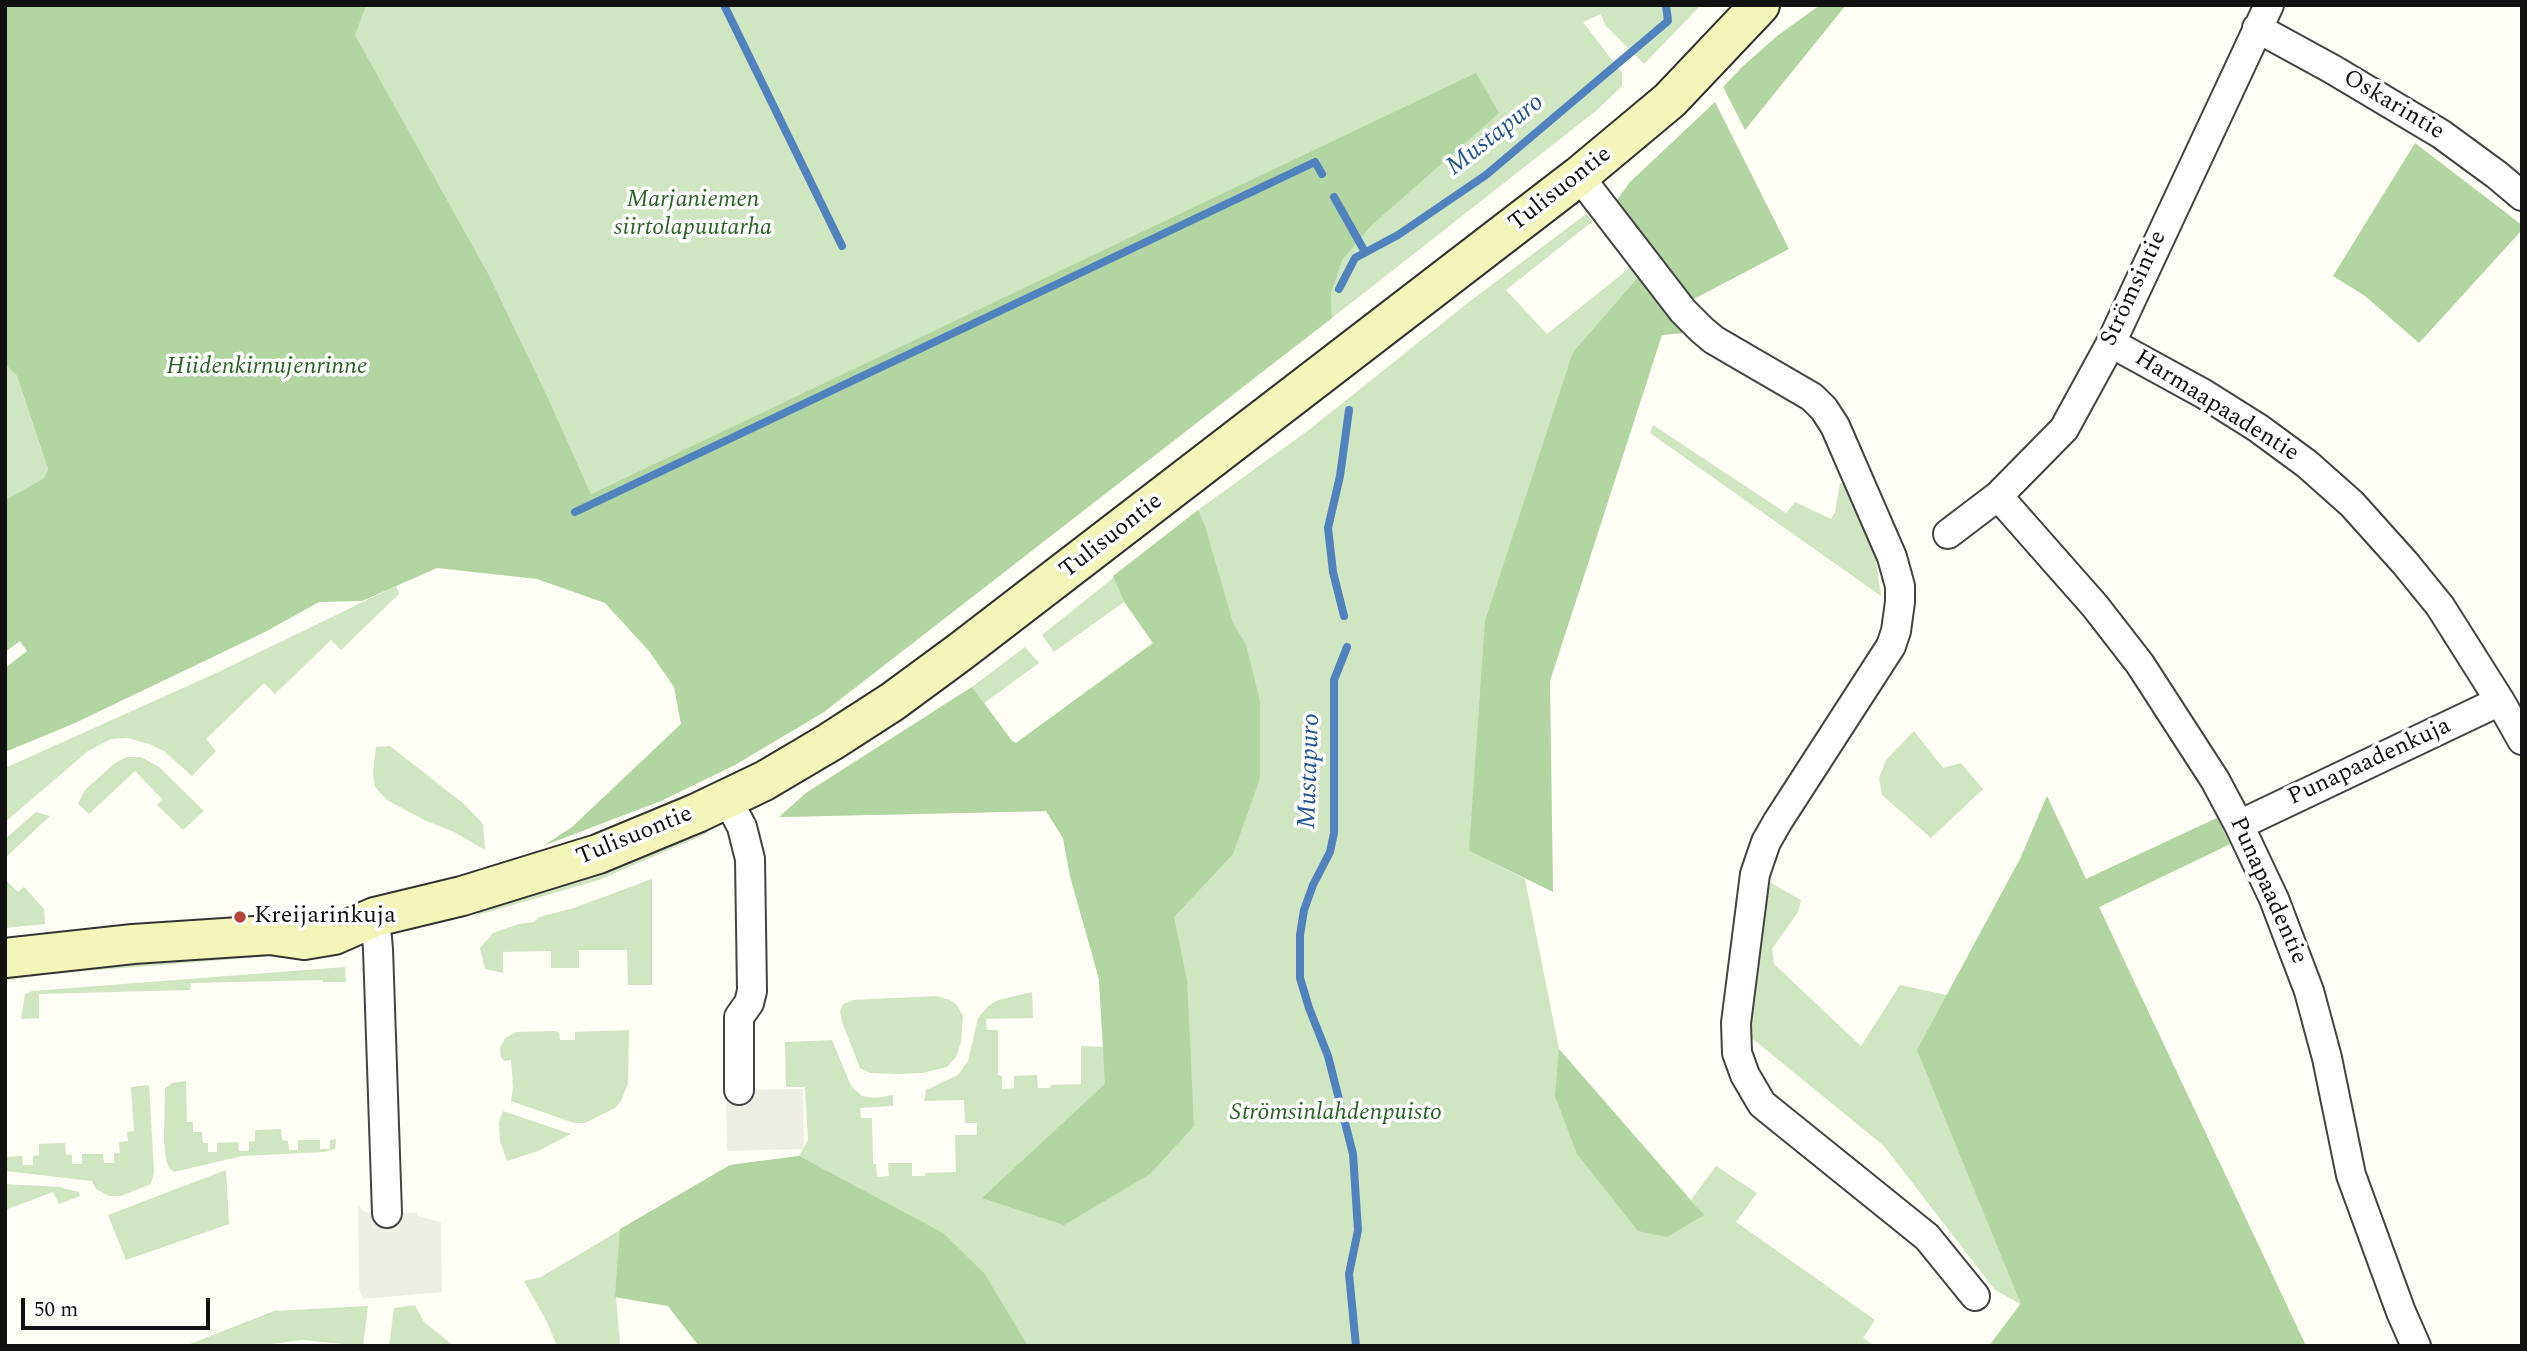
<!DOCTYPE html>
<meta charset="utf-8">
<style>
body{margin:0}
#map{position:relative;width:2527px;height:1351px;overflow:hidden;background:#fefdf6;font-family:Spectral,serif}
canvas{display:block}
.frame{position:absolute;inset:0;border:7px solid #111;pointer-events:none}
.scale{position:absolute;left:21px;top:1298px;width:189px;height:32px;box-sizing:border-box;border:4px solid #111;border-top:0;padding-left:9px;font-size:21px;line-height:24px;white-space:nowrap;color:#111;-webkit-text-stroke:5px #fff;paint-order:stroke}
</style>
<div id="map">
<canvas width="2527" height="1351"></canvas>
<div class="frame"></div>
<div class="scale">50 m</div>
</div>
<script>
const ctx = document.querySelector('canvas').getContext('2d');
ctx.lineJoin = 'round';
function fill(path, color) {
  ctx.fillStyle = color;
  ctx.fill(path, 'evenodd');
}
function toPath(rows) {
  const path = new Path2D();
  for (const r of rows) {
    path.moveTo(r[0], r[1]);
    for (let i = 2; i < r.length; i += 2) path.lineTo(r[i], r[i + 1]);
  }
  return path;
}
function trace(path, color, width, dash) {
  ctx.strokeStyle = color;
  ctx.lineWidth = width;
  ctx.lineCap = dash ? 'butt' : 'round';
  ctx.setLineDash(dash || []);
  ctx.stroke(path);
}
function write(font, color, halo, rows, align = 'center') {
  ctx.font = font + ' Spectral,serif';
  ctx.lineWidth = 7;
  ctx.setLineDash([]);
  ctx.textBaseline = 'middle';
  ctx.strokeStyle = halo;
  ctx.fillStyle = color;
  for (const [text, x, y, turn = 0] of rows) {
    ctx.save();
    ctx.translate(x, y);
    ctx.rotate((+turn || 0) * Math.PI / 180);
    ctx.textAlign = isNaN(turn) ? turn : align;
    if (halo) ctx.strokeText(text, 0, 0);
    ctx.fillText(text, 0, 0);
    ctx.restore();
  }
}
fill(toPath([
 [338,5,1701,5,1644,64,1605,25,1601,14,1583,22,1622,73,1622,86,1597,110,1332,318,1331,293,1343,259,1373,224,1476,74,591,494,549,400,489,275],
 [1586,214,1593,221,1506,290,1547,334,1631,267,1639,276,1573,352,1469,851,1525,879,1559,1049,1691,1200,1716,1166,1757,1193,1736,1222,1875,1320,1863,1338,1875,1346,699,1346,668,1306,616,1297,620,1344,557,1346,546,1320,524,1281,541,1277,730,1165,799,1156,808,1140,805,1087,786,1087,785,1042,832,1040,851,1086,862,1096,875,1098,893,1095,893,1106,860,1108,861,1118,872,1118,873,1164,876,1164,877,1177,889,1176,888,1163,912,1163,912,1176,925,1176,925,1173,956,1172,955,1135,977,1135,977,1123,965,1123,964,1100,924,1101,926,1090,958,1075,968,1061,978,1018,988,1006,998,1000,1032,992,1033,1018,986,1019,987,1030,998,1030,998,1075,1002,1076,1002,1089,1014,1088,1014,1076,1037,1075,1038,1088,1050,1088,1051,1085,1081,1084,1081,1046,1103,1047,1099,979,1070,876,1063,838,1046,811,779,817,806,793,972,687,1025,647,1039,663,984,703,1012,741,1016,743,1153,643,1124,602,1054,652,1042,635,1198,510,1310,429,1469,302],
 [5,364,17,376,48,469,44,478,5,500],
 [1653,425,1786,513,1795,502,1831,519,1835,512,1840,483,1847,484,1875,556,1881,596,1650,433],
 [396,586,399,594,341,650,331,640,275,694,264,683,206,739,216,751,192,776,164,751,149,744,128,738,111,739,88,751,5,822,5,768,212,675],
 [1914,731,1943,768,1961,763,1983,789,1931,838,1882,795,1879,778,1886,760],
 [390,746,464,804,483,824,485,850,454,832,424,820,387,800,375,787,373,773,376,747],
 [127,757,141,757,159,767,204,811,183,830,157,805,162,799,135,771,89,814,78,804,85,790,115,763],
 [2047,796,2086,879,2217,818,2230,844,2099,907,2306,1346,1989,1346,2020,1304,1995,1290,1884,1146,1748,1035,1766,880,1801,900,1798,912,1772,949,1774,964,1861,1046,1900,985,1947,995,2020,859],
 [36,812,50,816,5,858,5,839],
 [706,827,708,833,599,880,478,915,477,904],
 [5,879,18,892,24,887,44,909,45,924,5,928],
 [652,879,652,985,628,985,627,950,579,950,579,968,551,968,551,951,503,952,503,973,485,969,480,948,493,933,519,924,534,922,539,917,574,908],
 [310,953,48,974,5,981,5,970,109,958],
 [345,967,346,982,323,982,323,980,191,983,190,990,39,994,39,1018,21,1019,25,994,32,991],
 [937,996,950,1000,957,1005,963,1016,961,1042,956,1057,947,1067,922,1073,897,1074,870,1073,860,1068,842,1022,840,1011,843,1004,853,1000],
 [629,1030,628,1084,621,1101,615,1108,585,1123,574,1123,511,1101,513,1086,511,1060,504,1061,501,1057,500,1048,505,1038,516,1032,556,1031,559,1033,560,1040,575,1040,575,1032],
 [186,1081,187,1122,193,1122,193,1132,202,1132,203,1143,208,1143,208,1152,217,1152,217,1143,238,1142,239,1151,249,1151,249,1142,255,1141,255,1130,281,1129,282,1140,288,1141,289,1150,298,1150,298,1140,320,1140,320,1149,330,1149,330,1140,336,1139,335,1149,324,1152,242,1156,174,1172,169,1168,166,1160,164,1140,165,1088,172,1083],
 [149,1085,154,1172,151,1184,121,1196,109,1196,96,1189,92,1181,5,1171,5,1157,22,1156,23,1165,33,1165,33,1156,39,1155,39,1144,65,1143,66,1155,72,1155,72,1164,82,1164,82,1154,103,1154,104,1163,114,1163,114,1153,120,1153,119,1142,128,1141,127,1132,134,1131,131,1087],
 [503,1111,571,1134,538,1151,507,1161,500,1141,499,1122],
 [226,1170,229,1224,126,1260,108,1215],
 [5,1184,59,1187,79,1192,80,1196,59,1204,53,1192,5,1210],
 [415,1305,424,1322,454,1346,389,1346,394,1308],
 [368,1306,363,1346,303,1340,256,1346,185,1346,274,1311]
]), '#d0e5c2');
fill(toPath([
 [5,5,366,5,355,35,489,275,549,400,591,494,1476,73,1499,113,1373,224,1343,259,1331,293,1332,318,824,712,735,765,661,801,543,846,572,827,681,724,674,687,649,651,605,603,537,579,437,568,362,601,319,602,265,632,75,723,5,752,5,668,27,651,20,641,5,652,5,500,44,478,48,469,17,376,5,364],
 [1820,5,1846,5,1745,130,1723,87,1742,67,1777,36],
 [1715,102,1789,249,1694,299,1621,208,1617,200,1630,182],
 [2415,143,2522,225,2522,230,2419,343,2365,296,2333,276],
 [1639,276,1684,333,1662,335,1550,681,1553,892,1469,851,1485,621,1573,352],
 [1198,510,1205,526,1233,623,1246,645,1260,701,1260,778,1233,854,1174,917,1187,980,1194,1126,1150,1174,1064,1225,982,1198,1105,1084,1099,979,1070,876,1063,838,1046,811,779,817,806,793,972,687,1012,741,1016,743,1153,643,1124,601,1113,576],
 [2047,796,2086,879,2217,818,2230,844,2099,907,2306,1346,1989,1346,2021,1304,1917,1050,2020,859],
 [1559,1049,1691,1201,1704,1215,1667,1237,1638,1231,1577,1154,1555,1096],
 [799,1156,943,1233,984,1273,1028,1346,699,1346,668,1306,615,1297,620,1229,730,1165]
]), '#b3d4a3');
fill(toPath([
 [803,1089,804,1149,727,1151,726,1090],
 [358,1206,365,1212,418,1213,417,1216,441,1222,442,1292,363,1299,359,1289]
]), '#efeee4');
trace(toPath([
 [724,5,842,246],
 [1334,197,1365,252],
 [1339,289,1355,258,1398,235,1486,175,1668,21,1666,5],
 [575,512,1315,162,1322,174],
 [1344,616,1333,572,1328,528,1340,476,1349,410],
 [1347,647,1334,680,1334,833,1330,852,1313,885,1304,910,1300,935,1300,978,1309,1008,1328,1056,1353,1154,1358,1230,1349,1274,1356,1346]
]), '#5083be', 8);
const street = toPath([
 [2257,28,2332,69,2441,134,2497,175,2522,196],
 [1579,176,1683,311,1702,330,1714,340,1812,397,1824,409,1835,426,1892,557,1900,586,1900,602,1896,631,1891,646,1778,821,1766,842,1755,874,1736,1023,1737,1053,1745,1075,1762,1104,1927,1237,1975,1296],
 [2111,343,2204,394,2258,428,2307,464,2352,504,2405,563,2440,606,2500,701,2522,740],
 [1998,496,2095,606,2140,664,2215,780,2239,825,2274,899,2309,991,2327,1058,2351,1175,2401,1312,2416,1346],
 [1948,534,1998,496,2064,429,2111,343,2269,5],
 [727,799,742,827,750,859,752,991,749,1003,739,1017,739,1090],
 [2239,825,2500,701],
 [375,917,378,949,387,1213]
]);
const secondary = toPath([
 [5,958,133,944,270,935,304,940,334,935,375,917,462,896,598,854,697,813,764,781,830,742,892,702,960,652,1579,176,1670,100,1760,5]
]);
trace(street, '#444', 32);
trace(secondary, '#333', 42);
trace(street, '#fff', 28);
trace(secondary, '#f4f6b9', 38);
for (const [x, y, r, color] of [
 [240,917,7,"#b14339"]
]) {
  const dot = new Path2D();
  dot.arc(x, y, r, 0, 2 * Math.PI);
  ctx.fillStyle = color;
  ctx.fill(dot);
  trace(dot, '#fff', 2.5);
}
write('24px', '#111', '#fff', [
 ["Oskarintie",2393,106,31],
 ["Tulisuontie",1561,190,-38],
 ["Strömsintie",2135,289,-65],
 ["Harmaapaadentie",2216,407,32],
 ["Tulisuontie",1112,537,-38],
 ["Punapaadenkuja",2370,763,-25],
 ["Tulisuontie",635,837,-22],
 ["Punapaadentie",2267,891,66]
]);
write('italic 24px', '#2c6228', '#fff', [
 ["Marjaniemen",693,201],
 ["siirtolapuutarha",693,229],
 ["Hiidenkirnujenrinne",267,368],
 ["Strömsinlahdenpuisto",1336,1114]
]);
write('24px', '#111', '#fff', [
 ["Kreijarinkuja",254,917]
], 'left');
write('italic 26px', '#285695', '#fff', [
 ["Mustapuro",1496,136,-38],
 ["Mustapuro",1311,771,-88]
]);
</script>
